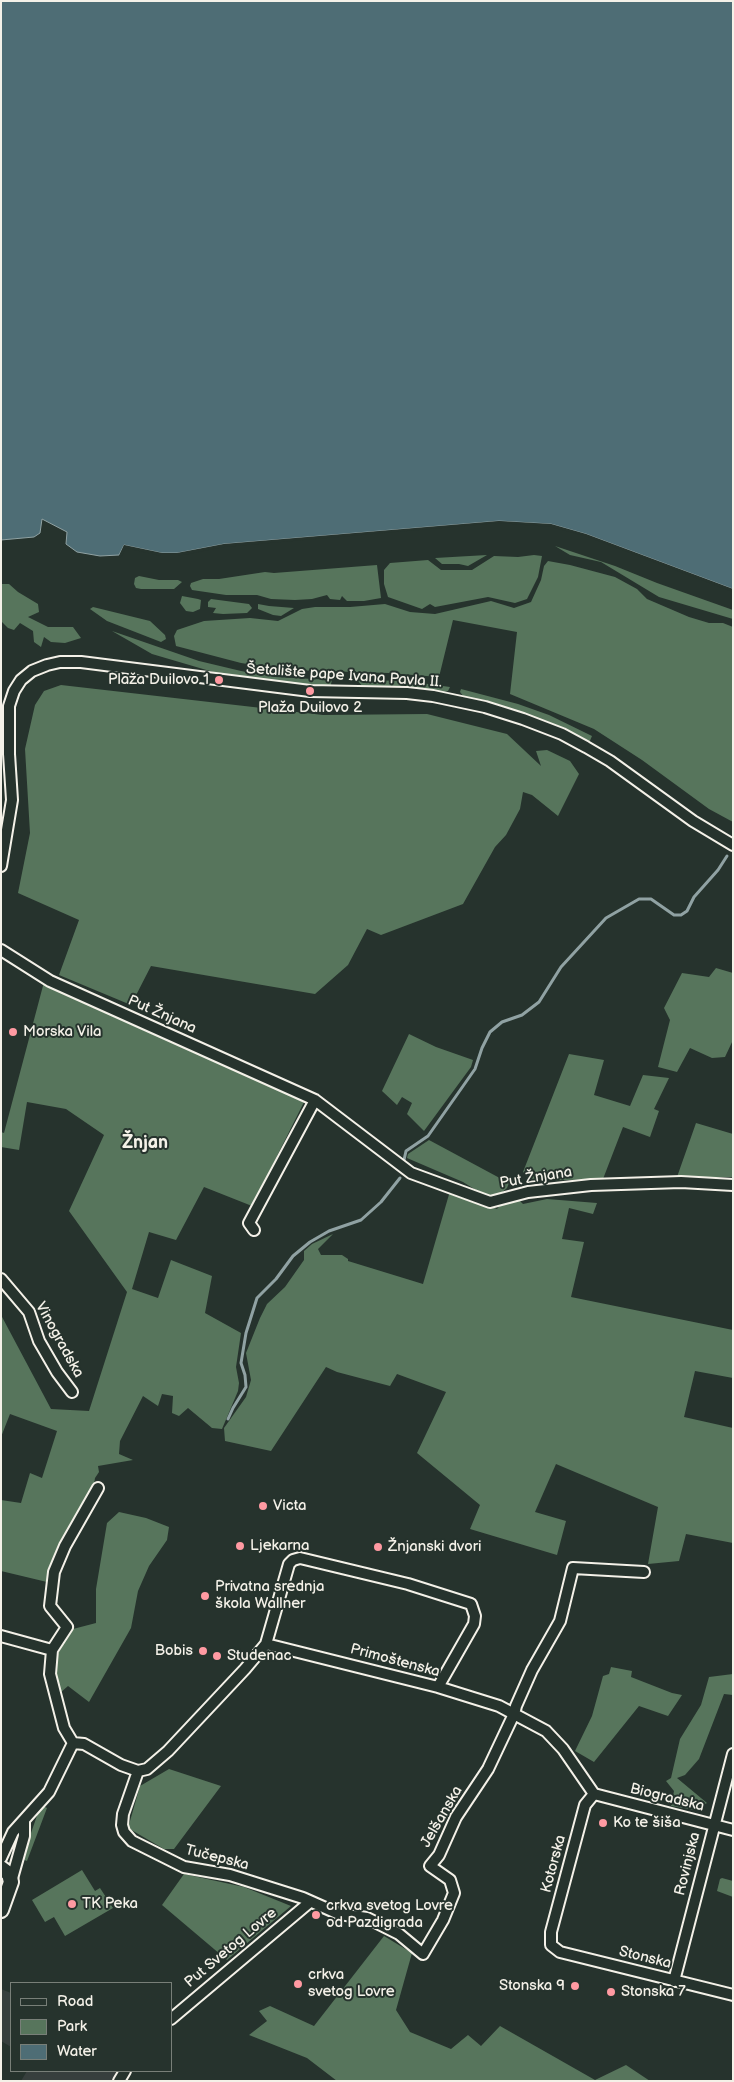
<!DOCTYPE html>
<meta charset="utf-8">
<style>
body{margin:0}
#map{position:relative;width:734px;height:2082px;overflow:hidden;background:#26332d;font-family:"Balsamiq Sans",sans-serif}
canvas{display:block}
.frame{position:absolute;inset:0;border:2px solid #f4f1e8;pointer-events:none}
.legend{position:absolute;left:10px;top:1982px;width:162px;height:90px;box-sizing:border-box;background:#26332d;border:1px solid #787f78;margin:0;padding:6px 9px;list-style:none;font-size:15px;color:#f4f1e8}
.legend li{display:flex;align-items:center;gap:10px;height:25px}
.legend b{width:25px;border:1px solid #787f78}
</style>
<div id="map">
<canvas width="734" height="2082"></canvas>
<div class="frame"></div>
<ul class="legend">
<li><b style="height:6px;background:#26332d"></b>Road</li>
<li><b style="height:14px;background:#57755c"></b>Park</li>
<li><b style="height:14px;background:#4e6d75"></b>Water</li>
</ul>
</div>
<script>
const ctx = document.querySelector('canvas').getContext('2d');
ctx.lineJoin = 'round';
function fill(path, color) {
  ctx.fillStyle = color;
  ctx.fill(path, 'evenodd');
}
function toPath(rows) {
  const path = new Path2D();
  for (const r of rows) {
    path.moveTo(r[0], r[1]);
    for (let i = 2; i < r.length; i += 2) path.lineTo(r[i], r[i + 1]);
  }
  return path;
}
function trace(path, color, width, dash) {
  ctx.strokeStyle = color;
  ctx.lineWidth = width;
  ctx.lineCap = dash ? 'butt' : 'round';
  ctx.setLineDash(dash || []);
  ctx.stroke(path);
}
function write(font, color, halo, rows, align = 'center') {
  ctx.font = font + ' "Balsamiq Sans",sans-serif';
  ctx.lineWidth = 4;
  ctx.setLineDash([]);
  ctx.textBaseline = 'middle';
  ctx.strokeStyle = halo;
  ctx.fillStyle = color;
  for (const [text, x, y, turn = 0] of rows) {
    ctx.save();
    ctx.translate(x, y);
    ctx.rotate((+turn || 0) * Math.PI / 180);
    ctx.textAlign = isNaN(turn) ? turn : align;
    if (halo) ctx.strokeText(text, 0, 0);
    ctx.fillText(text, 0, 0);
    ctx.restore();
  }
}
fill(toPath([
 [1,1989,11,1993,11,2047,1,2041],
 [27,2071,121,2071,115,2081,21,2081]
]), '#373f3d');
fill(toPath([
 [555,546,615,566,657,583,733,610,733,619,659,597,601,562,570,555],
 [487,555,468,566,459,564,442,564,435,558],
 [534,555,542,556,538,577,527,599,515,603,488,597,435,607,430,604,422,609,388,597,384,584,384,570,390,563,428,560,441,570,472,570,494,556,518,557],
 [548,561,570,565,615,577,637,589,647,599,689,617,709,623,723,623,733,627,733,822,709,809,642,760,594,729,510,694,517,632,453,620,439,677,388,673,288,670,241,663,176,646,174,636,177,630,204,621,250,618,278,621,302,609,315,607,350,607,385,604,410,612,435,614,491,601,514,608,531,602,541,580,544,566],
 [377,565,381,598,364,601,347,601,342,596,340,600,330,599,327,595,312,599,295,600,271,599,257,595,226,595,192,590,190,586,191,583,203,579,219,579,265,572,274,573],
 [139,576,159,580,178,580,182,582,174,589,141,589,136,588,134,584,135,578],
 [1,584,9,584,18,592,38,604,39,612,28,617,48,627,73,627,81,638,65,643,51,642,44,637,41,647,34,642,33,631,20,623,14,630,8,628,2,622],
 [182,596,198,599,201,600,200,609,193,612,186,611,180,603],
 [211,599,249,604,252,608,247,613,223,614,213,613,216,608,208,607,208,602],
 [258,604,269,606,294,608,281,616,273,615,258,609],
 [93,607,150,621,165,635,166,639,161,642,107,621,90,609],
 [112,631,199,661,241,671,275,677,332,680,330,688,253,680,220,674,152,654],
 [357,680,407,681,450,687,448,691,443,692,407,688,363,687],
 [61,685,323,715,427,714,507,734,541,766,536,751,547,750,570,761,579,774,558,816,532,795,523,792,520,809,506,835,495,847,463,904,381,935,367,929,348,965,315,994,151,966,131,1005,59,975,79,920,18,893,30,833,25,749,35,705,44,691],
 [461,689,518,704,549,715,592,736,589,743,527,715,500,705,464,697,460,692],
 [716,968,733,973,733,1040,725,1057,712,1058,690,1048,677,1072,658,1067,670,1020,664,1008,682,973,709,977],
 [44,982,304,1102,252,1206,204,1187,176,1240,149,1232,132,1289,158,1298,171,1260,212,1276,205,1313,241,1333,236,1367,239,1383,238,1391,222,1429,212,1428,188,1408,179,1416,172,1413,173,1396,162,1394,158,1406,143,1396,120,1441,119,1454,133,1460,98,1466,99,1472,95,1478,93,1491,53,1562,47,1582,1,1571,1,1500,21,1503,30,1473,42,1478,57,1431,10,1414,1,1437,1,1315,51,1409,89,1411,127,1292,69,1211,104,1135,66,1109,27,1102,19,1150,1,1147,1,1132,4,1133],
 [409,1034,436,1047,473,1060,471,1067,424,1131,407,1114,412,1103,402,1097,397,1105,382,1091],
 [569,1054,604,1060,594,1095,630,1106,643,1075,669,1078,654,1109,659,1111,650,1137,623,1127,603,1179,531,1181,523,1172],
 [696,1123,733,1134,733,1177,677,1177],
 [429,1140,509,1183,507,1188,499,1195,484,1195,463,1182,407,1158,408,1154],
 [450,1191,497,1209,502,1203,517,1198,523,1204,547,1199,597,1203,593,1214,569,1208,562,1239,584,1242,571,1297,733,1330,733,1378,695,1371,684,1417,733,1428,733,1543,686,1534,679,1561,648,1564,658,1507,556,1464,535,1512,566,1521,557,1555,470,1529,480,1505,417,1453,446,1392,397,1374,390,1386,337,1372,326,1367,271,1451,225,1441,224,1428,246,1397,251,1380,246,1353,260,1318,267,1304,285,1287,304,1260,304,1251,312,1244,333,1234,318,1249,321,1255,342,1255,348,1259,348,1261,423,1284],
 [119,1512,146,1518,169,1527,167,1540,149,1566,138,1591,131,1628,89,1702,68,1686,60,1693,55,1674,56,1658,66,1637,73,1629,96,1623,96,1589,107,1523],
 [611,1667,632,1671,631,1677,672,1693,682,1695,668,1716,639,1706,594,1762,575,1751,592,1716,603,1676,609,1674],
 [733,1674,733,1695,724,1694,699,1759,685,1775,677,1778,707,1803,695,1810,671,1806,674,1791,666,1781,671,1778,680,1739,701,1705,709,1677],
 [169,1769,221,1786,174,1849,164,1849,128,1828,140,1786],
 [43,1806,47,1808,27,1861,22,1859,40,1807],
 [82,1870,95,1891,100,1888,113,1908,65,1936,54,1917,45,1922,32,1900],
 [184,1874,244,1887,291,1906,227,1960,162,1905],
 [722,1878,733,1881,733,1897,717,1891,720,1879],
 [384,1936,412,1953,396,2010,410,2032,451,2049,468,2035,481,2046,500,2026,595,2080,626,2065,650,2081,337,2081,307,2058,249,2035,267,2021,259,2011,270,2006,314,2026]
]), '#57755c');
const water = toPath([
 [1,1,733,1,733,589,586,534,551,524,499,521,224,544,177,553,162,553,124,545,119,555,100,556,77,552,66,544,67,532,42,519,40,533,34,537,1,540,1,1]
]);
fill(water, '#4e6d75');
trace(water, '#90a2a3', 1);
fill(toPath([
 [499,521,551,524,586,534,733,589,733,592,585,536,551,527,499,523,224,547,178,556,161,556,126,548,121,557,118,558,124,545,162,553,177,553,224,544]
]), '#26332d');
trace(toPath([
 [404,1160,406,1151,428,1136,475,1069,482,1048,490,1032,502,1022,522,1015,539,1002,561,967,606,918,639,899,651,899,674,915,681,915,687,911,694,897,718,870,727,856],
 [228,1419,233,1408,246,1387,245,1375,241,1363,246,1333,257,1298,276,1279,293,1256,310,1242,329,1231,361,1220,381,1202,400,1178]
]), '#90a2a3', 3);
const street = toPath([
 [1,866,12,800,9,754,9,706,14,691,21,680,32,671,47,665,60,662,81,662,310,691,407,693,433,696,485,707,523,719,562,734,586,747,610,761,693,821,733,845],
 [1,950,50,981,315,1100,411,1173,490,1202,528,1192,591,1185,681,1182,733,1185],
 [254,1230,249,1223,315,1100],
 [1,1279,29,1312,39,1341,57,1372,72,1392],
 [1,1636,52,1650],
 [266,1644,438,1687,499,1706,546,1731,563,1749,594,1794],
 [73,1743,64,1728,50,1674,52,1650,67,1627,50,1606,54,1572,65,1546,98,1488],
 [73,1743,84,1744,121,1765,138,1771],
 [138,1771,123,1814,122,1825,124,1832,132,1841,184,1867,230,1875,303,1898,339,1914,367,1918,399,1934,423,1954,443,1920,454,1893,450,1880,430,1866,439,1855,456,1817,488,1769,514,1714,516,1706,532,1670,560,1621,573,1568,644,1572],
 [138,1771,147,1769,168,1751,245,1669,266,1644,289,1564,293,1560,300,1558,408,1584,471,1604,475,1616,474,1624,438,1687],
 [594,1794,585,1805,551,1932,551,1945,560,1952,733,1995],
 [594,1794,733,1830],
 [1,1858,13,1832,49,1792,73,1743],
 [11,1882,24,1836,24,1821],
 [674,1981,733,1754],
 [171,2019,310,1902],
 [119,2081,125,2071]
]);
const secondary = toPath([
 [1,1868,9,1874,11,1882,1,1910]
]);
trace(street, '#f4f1e8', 14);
trace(secondary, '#f4f1e8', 18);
trace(street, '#26332d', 10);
trace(secondary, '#26332d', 14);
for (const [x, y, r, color] of [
 [219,680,5,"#ff9aa2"],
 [310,691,5,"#ff9aa2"],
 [13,1032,5,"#ff9aa2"],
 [263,1506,5,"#ff9aa2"],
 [240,1546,5,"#ff9aa2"],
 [378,1547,5,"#ff9aa2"],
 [205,1596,5,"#ff9aa2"],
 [203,1651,5,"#ff9aa2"],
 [217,1656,5,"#ff9aa2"],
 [603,1823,5,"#ff9aa2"],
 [72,1904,5,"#ff9aa2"],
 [316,1915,5,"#ff9aa2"],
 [298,1984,5,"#ff9aa2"],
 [575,1986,5,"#ff9aa2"],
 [611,1992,5,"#ff9aa2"]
]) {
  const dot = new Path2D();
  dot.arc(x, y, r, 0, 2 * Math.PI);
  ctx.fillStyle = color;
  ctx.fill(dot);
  trace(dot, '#26332d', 2);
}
write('15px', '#f4f1e8', '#26332d', [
 ["Šetalište pape Ivana Pavla II.",344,676,4],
 ["Put Žnjana",162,1015,24],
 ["Put Žnjana",536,1178,-9],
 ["Vinogradska",59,1340,61],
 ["Primoštenska",395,1661,15],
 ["Biogradska",667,1798,14],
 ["Jelšanska",442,1817,-60],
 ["Tučepska",217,1858,14],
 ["Kotorska",554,1864,-75],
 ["Rovinjska",688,1864,-76],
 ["Put Svetog Lovre",231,1948,-40],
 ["Stonska",645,1958,14]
]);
write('15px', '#f4f1e8', '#26332d', [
 ["Plaža Duilovo 1",209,680,"right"],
 ["Plaža Duilovo 2",310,708,"center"],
 ["Morska Vila",23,1032],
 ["Victa",273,1506],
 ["Ljekarna",250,1546],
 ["Žnjanski dvori",388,1547],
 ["Privatna srednja",215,1587],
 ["škola Wallner",215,1604],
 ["Bobis",193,1651,"right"],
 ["Studenac",227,1656],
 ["Ko te šiša",613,1823],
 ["TK Peka",82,1904],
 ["crkva svetog Lovre",326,1906],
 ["od Pazdigrada",326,1923],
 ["crkva",308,1975],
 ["svetog Lovre",308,1992],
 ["Stonska 9",565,1986,"right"],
 ["Stonska 7",621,1992]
], 'left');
write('bold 18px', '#f4f1e8', '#26332d', [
 ["Žnjan",145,1143]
]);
</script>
